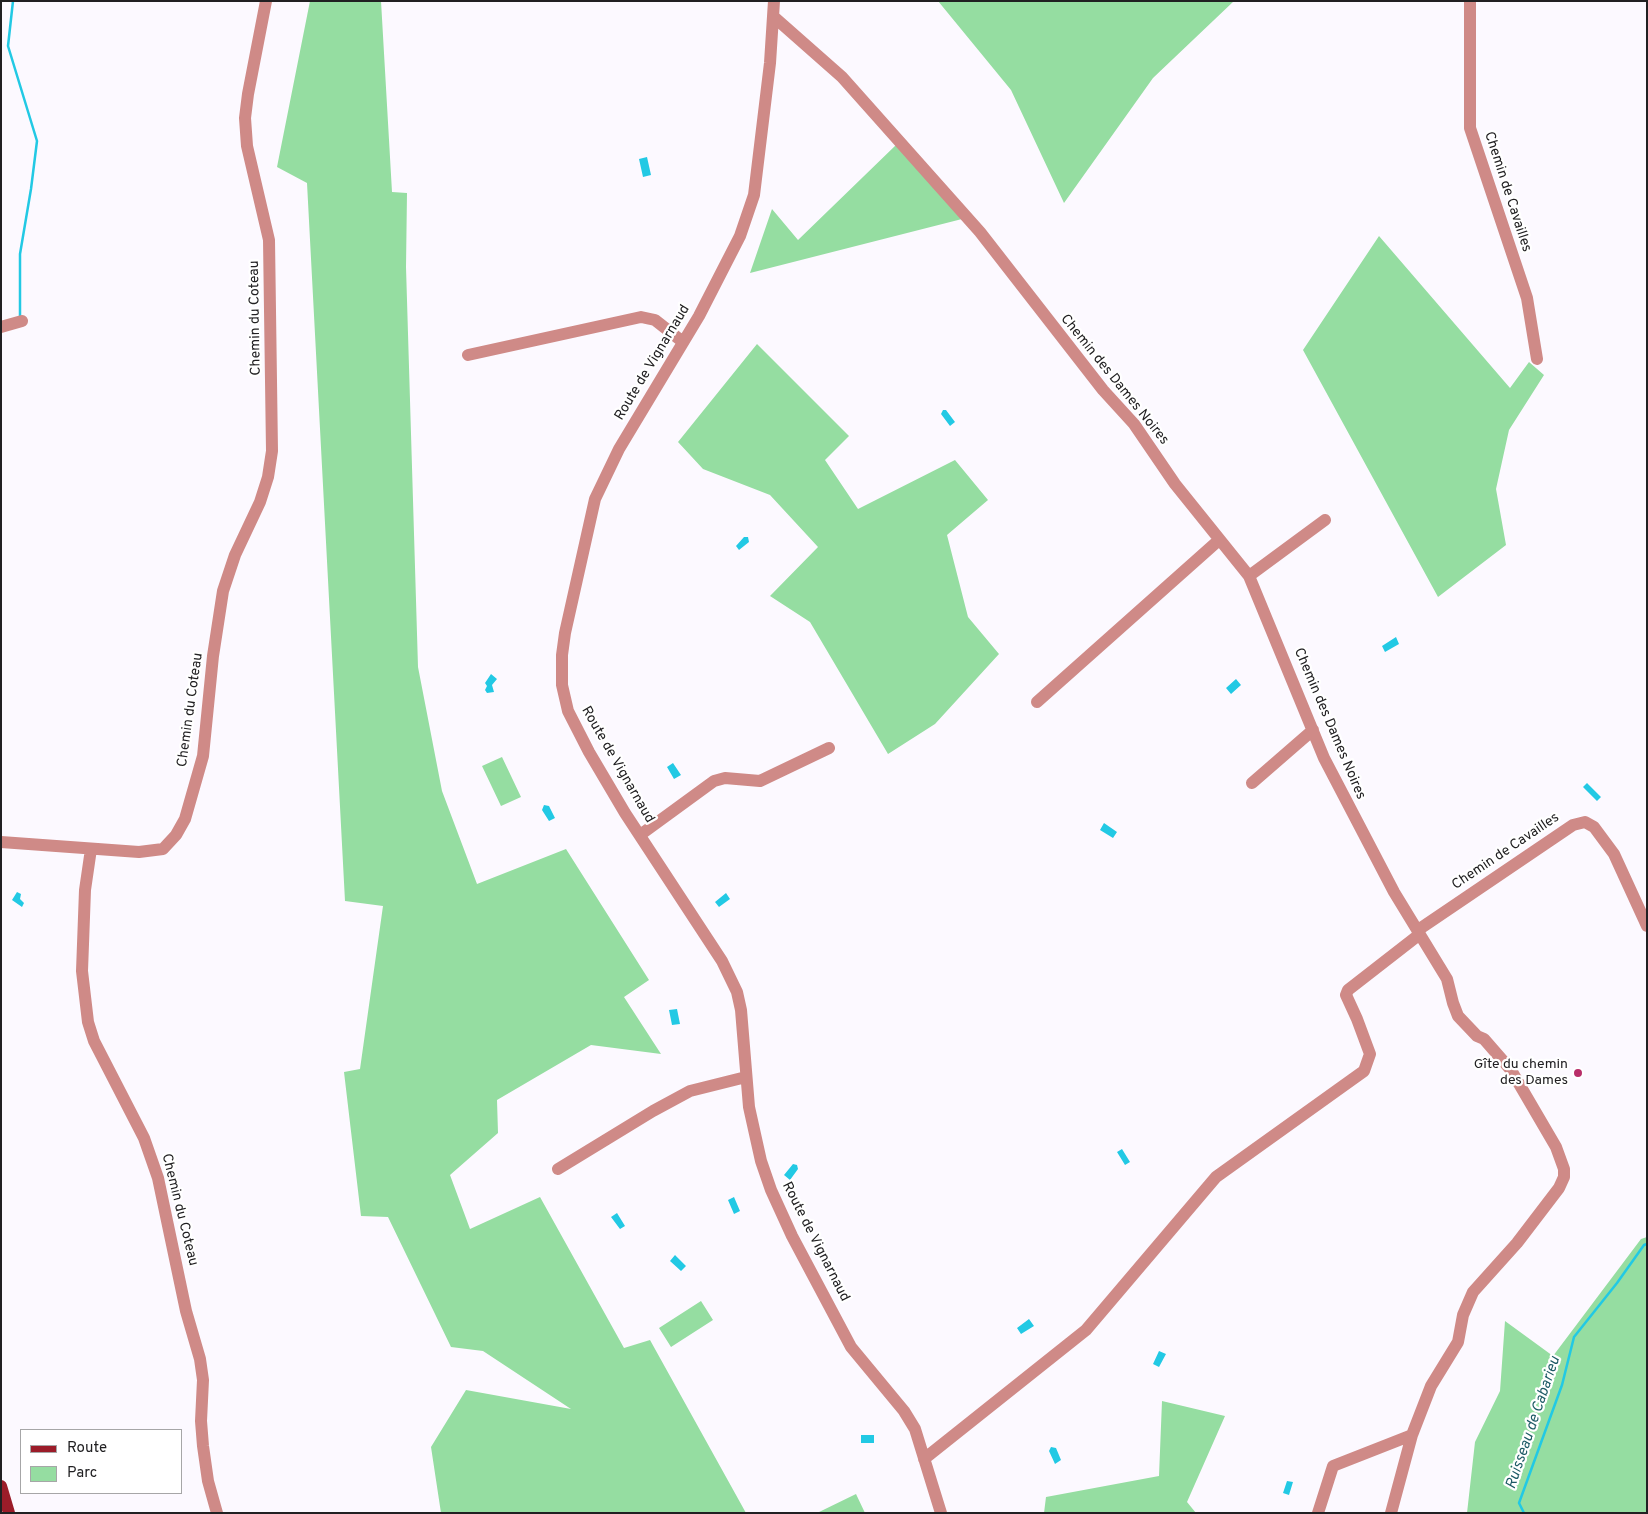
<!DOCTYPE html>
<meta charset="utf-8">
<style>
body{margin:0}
#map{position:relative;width:1648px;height:1514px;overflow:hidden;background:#fcf9ff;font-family:Overpass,sans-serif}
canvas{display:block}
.frame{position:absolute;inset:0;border:2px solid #212022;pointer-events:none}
.legend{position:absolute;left:20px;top:1429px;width:162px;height:65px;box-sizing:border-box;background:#fff;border:1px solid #a6a6a7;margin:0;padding:6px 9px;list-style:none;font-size:15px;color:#212022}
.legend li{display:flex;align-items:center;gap:10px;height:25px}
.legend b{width:25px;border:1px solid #a6a6a7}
</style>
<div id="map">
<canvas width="1648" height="1514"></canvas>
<div class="frame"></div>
<ul class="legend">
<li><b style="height:6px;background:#9b1c29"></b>Route</li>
<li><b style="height:14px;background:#95dda1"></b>Parc</li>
</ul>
</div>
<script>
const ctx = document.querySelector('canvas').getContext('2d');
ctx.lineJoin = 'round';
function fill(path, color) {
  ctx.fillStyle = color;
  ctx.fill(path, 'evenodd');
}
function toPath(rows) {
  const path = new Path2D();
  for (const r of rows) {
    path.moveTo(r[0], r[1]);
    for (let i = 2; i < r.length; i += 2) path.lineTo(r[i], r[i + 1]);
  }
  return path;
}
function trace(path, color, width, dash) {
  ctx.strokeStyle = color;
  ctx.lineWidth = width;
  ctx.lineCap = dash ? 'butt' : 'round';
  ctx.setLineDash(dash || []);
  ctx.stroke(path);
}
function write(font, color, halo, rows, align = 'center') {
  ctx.font = font + ' Overpass,sans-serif';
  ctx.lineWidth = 4.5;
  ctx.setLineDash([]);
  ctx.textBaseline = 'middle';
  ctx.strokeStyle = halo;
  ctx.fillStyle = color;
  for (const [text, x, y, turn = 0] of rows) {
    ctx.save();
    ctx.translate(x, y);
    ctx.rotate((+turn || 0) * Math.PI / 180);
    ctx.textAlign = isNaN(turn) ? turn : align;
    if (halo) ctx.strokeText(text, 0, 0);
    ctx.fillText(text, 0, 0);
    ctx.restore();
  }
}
fill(toPath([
 [310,1,381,1,392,192,407,193,406,267,418,667,442,791,477,884,566,849,649,980,624,997,661,1054,591,1045,497,1100,498,1133,450,1175,470,1229,540,1197,624,1348,650,1340,746,1513,441,1513,431,1447,466,1390,571,1409,483,1351,451,1347,388,1217,361,1216,344,1072,360,1069,383,906,345,901,307,183,277,167],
 [938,1,1234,1,1153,78,1064,203,1011,90],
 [896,145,962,219,750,273,772,209,798,240],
 [1379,236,1510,388,1529,362,1544,375,1509,430,1496,489,1506,545,1438,597,1303,350],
 [757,344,849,436,825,460,858,509,955,460,988,500,947,535,968,617,999,654,935,724,888,754,810,622,770,596,818,547,770,495,703,469,678,442],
 [502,757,521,797,501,806,482,766],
 [1647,1237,1647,1513,1467,1513,1475,1442,1500,1391,1505,1321,1553,1356,1641,1239],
 [701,1301,713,1320,671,1347,659,1328],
 [1162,1401,1225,1416,1187,1502,1196,1513,1044,1513,1046,1497,1159,1476],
 [856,1494,865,1513,817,1513]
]), '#95dda1');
fill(toPath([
 [647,157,651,175,643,177,639,159],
 [943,410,946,410,955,422,950,426,941,414],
 [744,537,748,537,749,542,739,550,736,546],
 [1396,637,1399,644,1385,652,1382,646],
 [491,674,497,679,492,685,494,692,487,693,485,690,487,686,485,683],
 [1236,679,1241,685,1231,694,1226,688],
 [673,763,681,775,674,779,667,767],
 [1587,783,1601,797,1597,801,1583,787],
 [544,805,549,806,555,818,549,821,542,810],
 [1104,823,1117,832,1113,838,1100,830],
 [17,892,21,894,20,899,24,903,22,907,12,900],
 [726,893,730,899,719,907,715,902],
 [677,1009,680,1024,672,1025,669,1010],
 [1122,1149,1130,1162,1125,1165,1117,1152],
 [793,1164,797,1165,798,1169,790,1180,784,1175],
 [734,1197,740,1211,734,1214,728,1200],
 [617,1213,625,1226,620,1229,611,1217],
 [675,1255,686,1266,681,1271,670,1261],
 [1029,1319,1034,1326,1021,1334,1017,1328],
 [1159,1351,1166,1354,1159,1367,1153,1364],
 [861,1435,874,1435,874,1443,861,1443],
 [1051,1447,1056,1448,1061,1460,1055,1464,1049,1451],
 [1287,1481,1293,1482,1289,1495,1283,1493]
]), '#22c9e4');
trace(toPath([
 [13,1,8,46,37,141,31,189,20,254,20,317],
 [1524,1513,1519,1503,1562,1385,1574,1337,1617,1283,1644,1245,1647,1244]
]), '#22c9e4', 2.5);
trace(toPath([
 [774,1,770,63,754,195,740,236,699,316,619,449,595,499,565,633,562,655,562,685,568,711,589,752,625,813,722,961,737,992,741,1010,749,1107,761,1161,771,1190,792,1236,851,1347,904,1411,915,1429,941,1513],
 [1470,1,1470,128,1527,298,1537,359],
 [774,17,842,77,980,232,1103,390,1134,424,1175,484,1249,576,1324,758,1394,892,1447,979,1453,1003,1458,1016,1477,1036,1484,1039,1511,1070,1556,1147,1564,1169,1564,1177,1559,1188,1517,1243,1473,1292,1463,1315,1458,1342,1431,1386,1412,1435,1391,1513],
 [1,327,22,321],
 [468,355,641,317,655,320,683,342],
 [1249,576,1325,520],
 [1037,702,1219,540],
 [1252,783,1313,730],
 [640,835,714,781,725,778,760,781,829,748],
 [1,842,139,852,163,849,176,835,185,819,203,756,213,656,223,591,235,555,260,502,268,477,272,451,269,240,247,146,245,118,248,94,266,1],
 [91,849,85,890,82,971,88,1022,94,1041,144,1138,158,1178,186,1311,200,1359,203,1380,201,1421,203,1446,208,1481,217,1513],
 [1418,930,1573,825,1585,822,1594,827,1614,854,1647,926],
 [558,1169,653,1111,690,1091,746,1077],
 [924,1459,1086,1330,1216,1177,1364,1071,1370,1054,1357,1019,1346,995,1348,990,1420,934],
 [1318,1513,1333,1466,1412,1435]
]), '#cf8a87', 12);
trace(toPath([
 [1,1486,9,1513]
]), '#9b1c29', 12);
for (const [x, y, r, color] of [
 [1578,1073,5,"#b82e69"]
]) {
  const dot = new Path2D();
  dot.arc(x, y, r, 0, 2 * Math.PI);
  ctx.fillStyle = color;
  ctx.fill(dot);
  trace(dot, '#fff', 2);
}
write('14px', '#212022', '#fff', [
 ["Chemin de Cavailles",1507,192,72],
 ["Chemin du Coteau",256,318,-91],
 ["Route de Vignarnaud",653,363,-59],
 ["Chemin des Dames Noires",1114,380,51],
 ["Chemin du Coteau",191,710,-82],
 ["Chemin des Dames Noires",1329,724,67],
 ["Route de Vignarnaud",617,765,60],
 ["Chemin de Cavailles",1506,852,-34],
 ["Chemin du Coteau",179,1210,76],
 ["Route de Vignarnaud",815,1242,63]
]);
write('14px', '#212022', '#fff', [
 ["Gîte du chemin",1568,1065],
 ["des Dames",1568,1081]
], 'right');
write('italic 15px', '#1c5a65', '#fff', [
 ["Ruisseau de Cabarieu",1534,1423,-71]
]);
</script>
